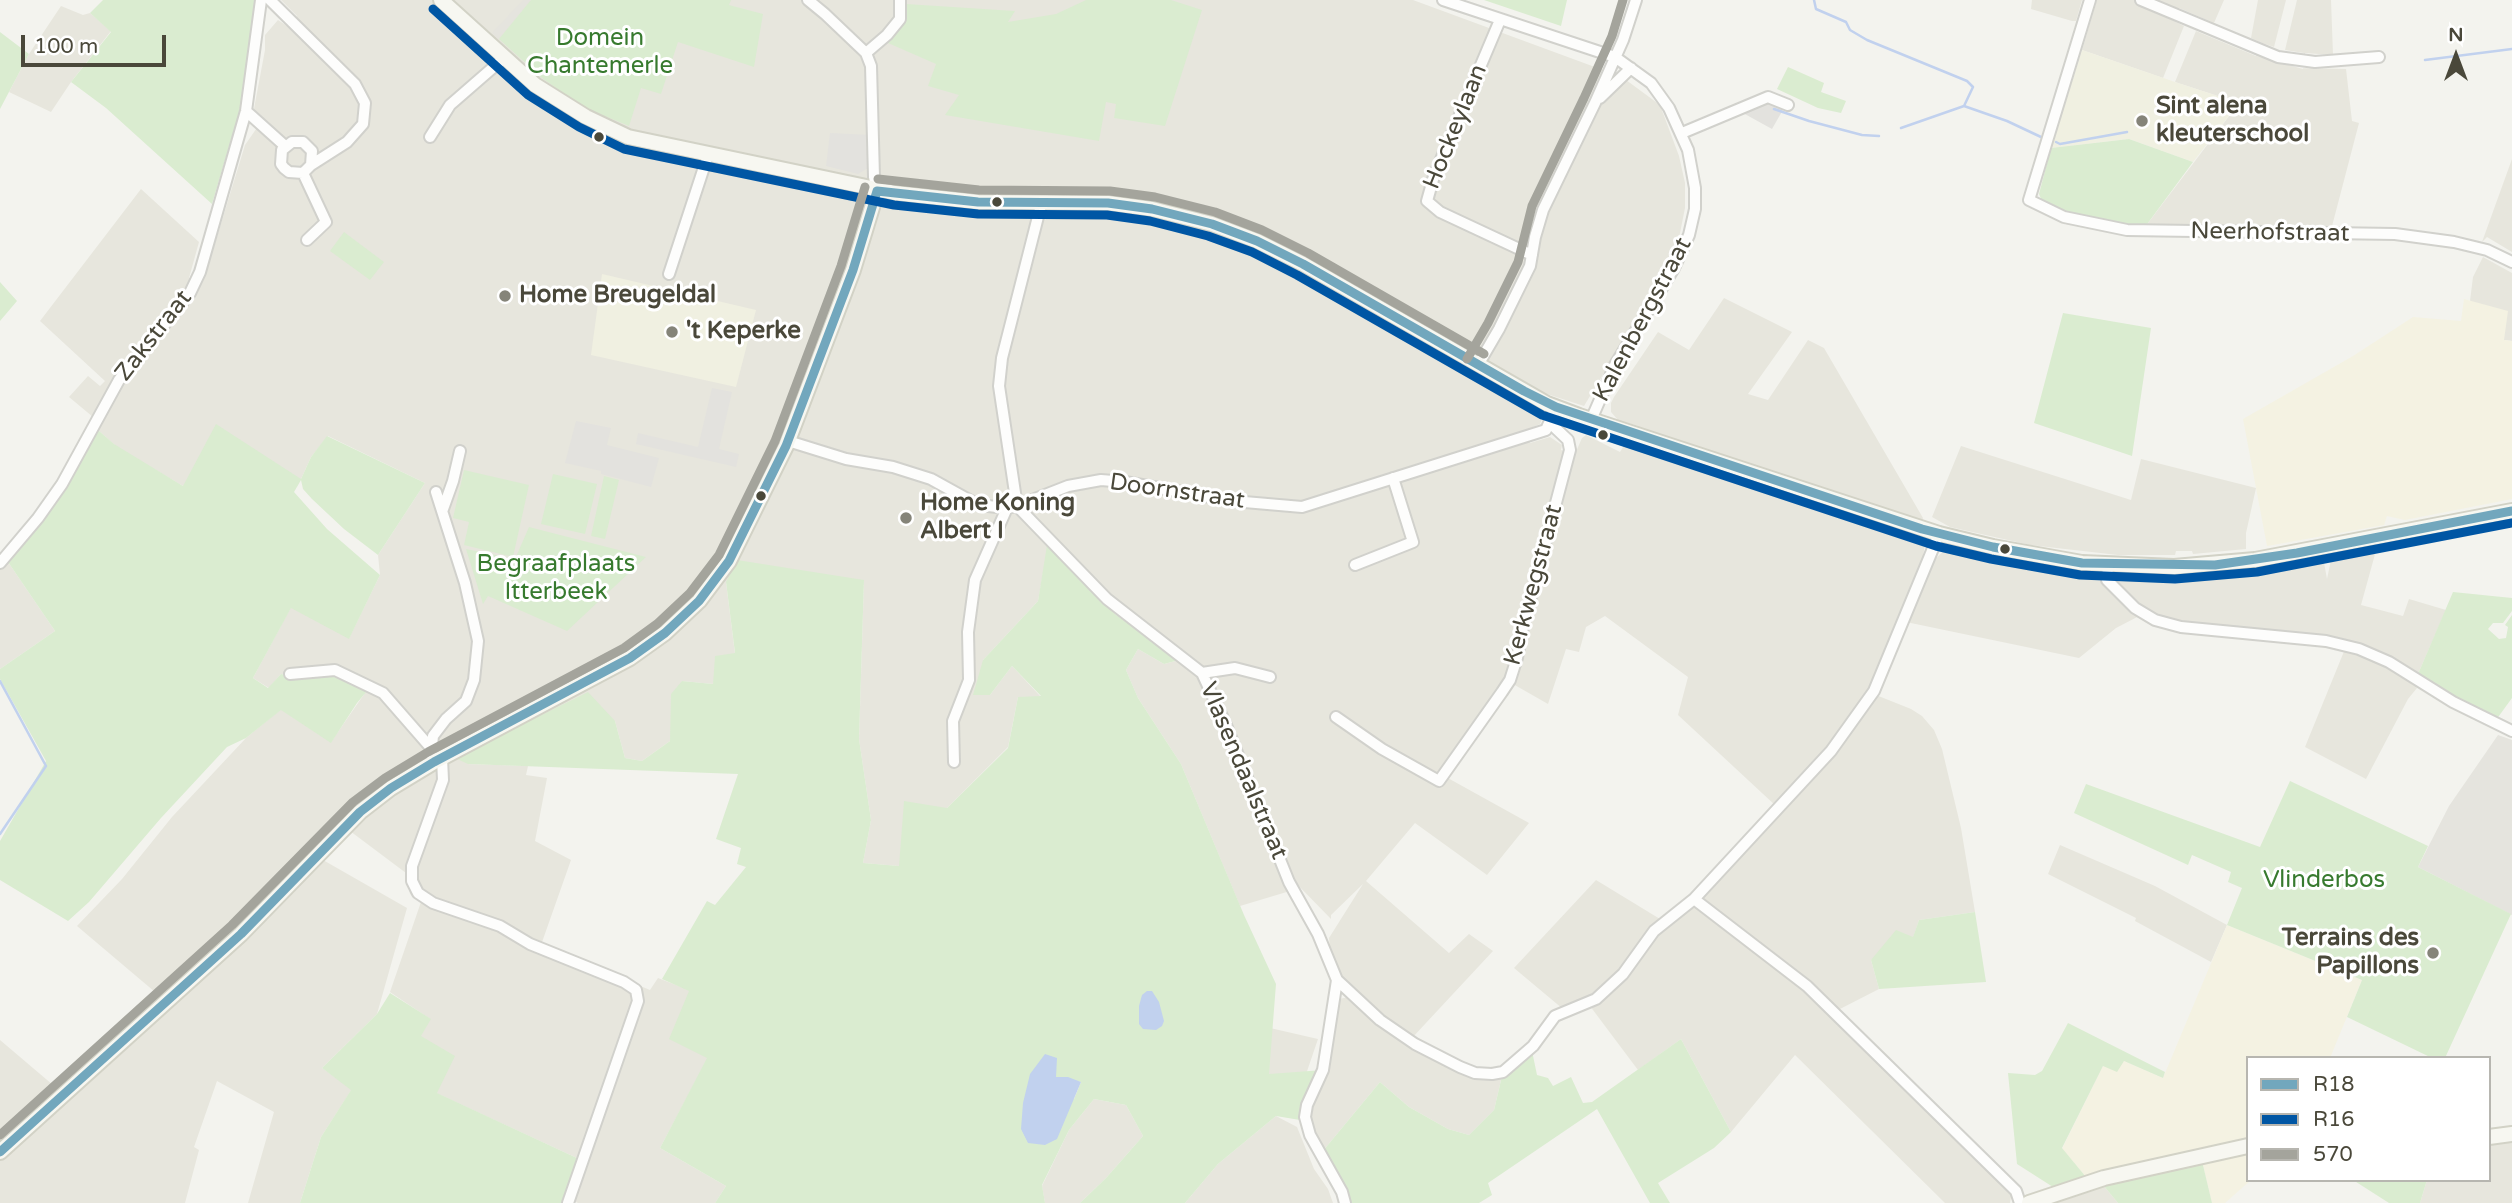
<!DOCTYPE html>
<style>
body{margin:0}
#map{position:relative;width:2512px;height:1203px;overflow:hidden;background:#f3f3ee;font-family:"Varela Round",sans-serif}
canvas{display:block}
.legend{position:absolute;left:2246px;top:1056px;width:245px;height:126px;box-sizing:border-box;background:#fff;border:2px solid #b7b6b0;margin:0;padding:9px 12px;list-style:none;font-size:21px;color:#4a483a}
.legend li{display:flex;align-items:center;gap:14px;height:35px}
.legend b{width:35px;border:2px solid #b7b6b0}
.north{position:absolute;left:2421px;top:21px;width:70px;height:70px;-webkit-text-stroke:5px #fff;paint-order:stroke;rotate:0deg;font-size:19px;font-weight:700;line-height:28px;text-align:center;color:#4a483a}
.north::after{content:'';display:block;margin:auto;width:24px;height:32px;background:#4a483a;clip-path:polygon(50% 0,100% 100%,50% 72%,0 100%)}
.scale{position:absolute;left:21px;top:35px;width:145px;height:32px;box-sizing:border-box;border:4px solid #4a483a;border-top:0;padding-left:9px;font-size:21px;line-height:24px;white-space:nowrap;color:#4a483a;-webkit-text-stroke:5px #fff;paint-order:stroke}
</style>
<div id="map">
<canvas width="2512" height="1203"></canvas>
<ul class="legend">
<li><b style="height:9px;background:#72a7bd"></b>R18</li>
<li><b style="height:9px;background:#0056a4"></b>R16</li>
<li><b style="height:9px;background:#a4a49c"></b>570</li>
</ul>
<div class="north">N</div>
<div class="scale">100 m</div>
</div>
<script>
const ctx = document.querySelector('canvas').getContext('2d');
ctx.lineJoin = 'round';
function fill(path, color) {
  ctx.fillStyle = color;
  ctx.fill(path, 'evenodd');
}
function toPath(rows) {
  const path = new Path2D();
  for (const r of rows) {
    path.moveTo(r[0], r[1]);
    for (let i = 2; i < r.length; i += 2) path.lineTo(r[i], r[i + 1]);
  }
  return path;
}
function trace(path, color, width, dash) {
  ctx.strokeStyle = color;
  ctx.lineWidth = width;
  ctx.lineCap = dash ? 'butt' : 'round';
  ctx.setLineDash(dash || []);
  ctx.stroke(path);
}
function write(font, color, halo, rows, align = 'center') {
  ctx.font = font + ' "Varela Round",sans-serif';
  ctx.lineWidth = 6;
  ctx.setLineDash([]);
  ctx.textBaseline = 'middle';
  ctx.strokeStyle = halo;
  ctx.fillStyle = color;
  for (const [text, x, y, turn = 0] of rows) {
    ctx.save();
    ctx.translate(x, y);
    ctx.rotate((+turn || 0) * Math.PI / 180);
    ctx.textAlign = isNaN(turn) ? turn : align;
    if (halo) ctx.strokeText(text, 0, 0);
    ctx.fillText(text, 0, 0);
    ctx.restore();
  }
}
fill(toPath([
 [281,0,1413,0,1622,77,1660,105,1679,156,1685,183,1685,208,1677,248,1670,263,1584,406,1547,394,1539,414,1542,419,1540,424,1526,430,1530,443,1550,437,1562,445,1561,450,1575,454,1582,438,1586,435,1620,452,1625,444,1633,446,1638,426,1618,420,1611,412,1611,403,1614,397,1658,332,1689,350,1724,298,1792,332,1748,394,1768,400,1808,340,1824,348,1923,518,1917,538,1925,544,1923,557,1932,562,1947,548,2019,563,2074,571,2091,579,2123,575,2233,571,2323,557,2327,579,2332,555,2377,547,2361,605,2403,616,2409,599,2446,610,2418,674,2362,646,2189,625,2143,614,2116,628,2079,658,1906,622,1876,695,1911,709,1922,716,1934,730,1942,749,1961,828,1975,912,1919,920,1913,938,1871,960,1879,989,1838,1010,2012,1191,2010,1203,1945,1203,1795,1055,1731,1132,1681,1039,1638,1070,1590,1006,1563,1009,1514,968,1596,880,1660,919,1691,896,1776,806,1678,715,1688,677,1605,616,1586,627,1579,652,1566,649,1548,704,1513,684,1446,777,1529,823,1487,875,1415,823,1366,881,1449,953,1469,934,1493,951,1412,1038,1461,1064,1502,1076,1494,1110,1469,1135,1448,1129,1409,1107,1380,1082,1322,1152,1308,1117,1326,1066,1339,999,1349,997,1330,950,1329,938,1363,884,1331,915,1331,919,1293,880,1290,891,1240,906,1181,764,1138,698,1126,670,1138,649,1164,664,1179,660,1115,614,1048,546,1038,601,983,660,990,695,1012,666,1041,697,1018,697,1008,747,947,808,899,866,863,863,871,820,859,739,864,580,726,582,735,654,713,684,682,681,670,741,642,761,625,758,615,721,468,764,528,766,526,775,547,778,535,841,571,860,541,945,650,990,658,978,689,990,708,1058,660,1148,726,1186,715,1203,578,1203,564,1196,579,1159,436,1093,420,1036,430,1019,390,992,421,902,410,894,406,873,350,831,323,860,407,908,377,1014,322,1068,352,1089,321,1137,300,1203,248,1203,274,1112,217,1081,194,1147,199,1150,185,1203,0,1203,0,1040,53,1085,155,992,77,926,122,879,172,817,246,738,281,709,331,742,367,690,332,676,307,679,281,674,269,688,253,678,291,607,349,638,380,575,378,555,425,483,328,436,311,457,301,479,183,486,118,448,98,430,93,417,69,397,88,376,100,386,105,381,40,321,141,189,199,242,189,278,205,276,245,145,261,122,253,114,265,50,265,35,278,20,287,26,297,16],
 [2032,0,2082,0,2076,21,2072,21,2031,9],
 [2097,0,2224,0,2214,23,2179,8,2172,20,2184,26,2163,78,2082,50],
 [2258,0,2286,0,2274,47,2262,43,2257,56,2303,69,2304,53,2285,50,2297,0,2331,0,2333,55,2305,53,2303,68,2346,69,2352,121,2359,123,2331,230,2145,227,2239,103,2175,82,2196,31,2256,56,2262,43,2251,38],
 [61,6,83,15,90,13,111,31,71,82,51,112,9,92,29,54],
 [2512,159,2512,252,2487,237,2482,242],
 [2483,257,2512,273,2512,341,2504,340,2470,301,2473,277],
 [1961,446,2131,500,2141,459,2256,488,2246,533,2246,549,2193,554,2192,551,2176,551,2175,555,2118,555,2030,545,1950,527,1932,517],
 [8,562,55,631,0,669,0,569],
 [2345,649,2368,657,2412,679,2417,688,2408,699,2366,779,2305,747],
 [2060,845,2155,886,2227,925,2211,962,2135,921,2136,918,2048,874],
 [1231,1019,1318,1039,1303,1083,1257,1093],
 [1094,1099,1126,1105,1143,1136,1106,1178,1080,1203,1045,1203,1042,1186,1069,1130],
 [1276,1116,1297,1127,1314,1169,1328,1189,1333,1203,1185,1203,1218,1164],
 [2512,1142,2512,1203,2420,1203,2427,1180,2489,1180,2489,1144],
 [2103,1185,2118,1203,2052,1203,2094,1188]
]), '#e7e6dd');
fill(toPath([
 [2464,299,2508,311,2504,340,2512,341,2512,499,2405,520,2387,516,2384,525,2267,546,2243,419,2353,356,2413,317,2461,321],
 [2227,925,2362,980,2330,1058,2248,1058,2248,1180,2251,1180,2225,1203,2212,1203,2202,1161,2086,1177,2062,1149,2103,1066,2124,1061,2163,1078]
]), '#f4f2e2');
fill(toPath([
 [523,0,531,0,499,39,492,33],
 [2498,735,2512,740,2512,915,2418,867,2449,806]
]), '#e5e4de');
fill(toPath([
 [2082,50,2175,82,2239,103,2193,162,2129,139,2051,148],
 [602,274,756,310,736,387,591,355]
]), '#f0f0e1');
fill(toPath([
 [103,0,255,0,249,61,239,113,212,204,106,108,71,82,111,32,90,13],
 [531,0,731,0,729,5,763,14,754,67,678,42,661,94,641,88,629,126,590,110,566,95,542,78,499,39],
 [1086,0,1171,0,1202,10,1165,126,1114,118,1116,104,1106,102,1099,141,945,115,959,95,928,86,936,64,888,43,903,23,906,4,1015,11,1008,22,1056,14],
 [1484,0,1567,0,1561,26],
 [0,32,29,54,0,109],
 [1788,67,1824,83,1821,92,1846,101,1841,113,1818,108,1777,89],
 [2129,139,2193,162,2145,227,2093,220,2064,212,2042,201,2039,194,2051,148],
 [344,232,384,262,370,280,330,251],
 [0,282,17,301,0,321],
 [2063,313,2151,328,2132,456,2034,423],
 [216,424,301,479,311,457,327,436,425,483,378,555,344,529,312,499,303,489,301,480,294,492,327,529,380,575,349,639,291,608,253,678,268,688,281,674,307,679,332,676,367,691,357,703,331,743,281,710,246,738,227,747,161,818,89,902,68,921,0,880,0,841,46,761,0,679,0,669,55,631,8,562,49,512,98,430,114,444,183,486],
 [464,470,529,485,513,557,464,545,469,522,453,518],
 [553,474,597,484,585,534,541,524],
 [604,476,619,480,605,539,591,536],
 [529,527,646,557,567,631,488,596,483,604,466,549,515,559],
 [1047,545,1115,614,1179,660,1164,664,1138,649,1126,670,1138,698,1181,764,1244,915,1276,984,1269,1074,1323,1070,1305,1117,1300,1120,1276,1116,1218,1164,1185,1203,1080,1203,1106,1178,1143,1136,1126,1105,1094,1099,1069,1130,1042,1185,1045,1203,715,1203,726,1186,660,1148,707,1058,669,1039,689,991,662,979,707,901,715,905,746,867,737,864,741,848,716,839,738,774,468,764,455,758,588,692,615,721,625,758,642,761,670,741,671,694,682,681,713,684,715,656,735,653,726,582,737,560,864,580,859,739,871,820,863,863,899,866,904,801,947,808,1008,748,1018,697,1041,696,1012,666,990,695,973,695,983,660,1038,601],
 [1030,1074,1056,1077,1081,1082,1074,1099],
 [2453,592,2512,598,2512,611,2503,623,2493,623,2488,629,2499,639,2506,638,2508,627,2505,625,2512,615,2512,698,2496,720,2450,695,2418,674],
 [2290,781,2428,846,2418,867,2511,914,2445,1058,2432,1058,2347,1017,2362,980,2227,925,2242,888,2228,882,2231,872,2192,855,2188,865,2074,813,2086,784,2260,847],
 [1975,912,1986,982,1879,989,1871,960,1896,930,1913,937,1919,920],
 [390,993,431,1019,421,1036,455,1056,437,1093,579,1159,561,1203,300,1203,321,1137,351,1090,322,1068,377,1014],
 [2068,1023,2165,1072,2163,1078,2124,1061,2117,1072,2103,1066,2062,1148,2086,1177,2053,1187,2017,1164,2008,1073,2035,1075,2042,1071],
 [1681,1039,1731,1132,1714,1148,1658,1183,1670,1203,1650,1203,1597,1109,1488,1183,1492,1195,1479,1203,1352,1203,1322,1152,1380,1082,1409,1107,1448,1129,1469,1135,1494,1110,1502,1076,1532,1051,1537,1075,1548,1078,1553,1086,1571,1077,1583,1103,1592,1102],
 [2202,1161,2212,1203,2118,1203,2103,1185],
 [2353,1180,2427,1180,2420,1203,2389,1203]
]), '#daecd0');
fill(toPath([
 [1767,101,1784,108,1772,129,1743,113],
 [830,133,871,135,868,168,858,174,826,166],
 [712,388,732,392,719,449,739,454,736,467,636,444,638,433,698,447],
 [576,421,611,428,607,445,659,458,651,487,601,474,601,471,565,463]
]), '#e3e2de');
fill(toPath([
 [1147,991,1152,991,1159,1002,1164,1021,1162,1026,1156,1030,1143,1029,1139,1024,1139,1006,1142,995],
 [1045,1054,1057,1058,1056,1077,1068,1077,1081,1082,1057,1139,1045,1145,1028,1143,1021,1129,1023,1103,1030,1074]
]), '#c1d1ee');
trace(toPath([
 [1814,0,1816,9,1846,22,1850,30,1867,40,1967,81,1973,87,1964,106],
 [2425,60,2512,49],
 [1774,109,1809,121,1862,135,1879,136],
 [1901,128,1964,106,2007,121,2041,137],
 [2056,142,2060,144,2127,132],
 [0,681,46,766,0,834]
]), '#c1d1ee', 2.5);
const street = toPath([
 [270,0,355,84,365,103,363,124,347,142,311,165,303,173,289,172,284,168,281,164,282,150,292,142,303,142,312,151,311,165],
 [808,0,825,14,866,53,871,66,874,177,877,191],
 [1443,0,1615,57,1651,83,1669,108,1688,150,1695,188,1695,209,1689,235,1674,268,1615,365,1591,420],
 [2090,0,2029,200,2064,217,2127,230,2395,234,2454,242,2487,250,2512,262],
 [2141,0,2278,57,2315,62,2379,57],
 [1500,20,1434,176,1427,201,1440,212,1532,255],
 [866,53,887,35,900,19,900,0],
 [1600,98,1631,68],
 [246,111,285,146],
 [1682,133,1768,97,1788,105],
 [430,137,450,105,504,58],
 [303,173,326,222,307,240],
 [1042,201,1002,358,999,386,1017,506,1107,599,1202,673,1226,725,1289,882,1318,934,1337,980,1380,1020,1415,1044,1460,1067,1475,1073,1492,1074,1503,1072,1533,1046,1555,1016,1596,999,1623,974,1654,931,1694,899,1831,751,1874,691,1939,534],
 [669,274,708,155],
 [1478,365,1499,329,1530,266,1535,237,1543,210,1595,103,1623,40,1636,0],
 [788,441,846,459,893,467,931,479,978,505,1007,508,1017,506,1068,486,1101,480,1125,482,1233,501,1302,507,1546,430,1556,407],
 [443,509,453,481,460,451],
 [0,563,38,518,62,484,119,380,190,293,200,272,246,111,261,0],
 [1355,565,1413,542,1393,478],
 [2108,565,2107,580,2135,608,2155,620,2181,627,2326,641,2359,649,2389,662,2453,702,2512,731],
 [1202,673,1235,668,1270,677],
 [290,674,335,670,383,693,431,748],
 [1336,717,1382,749,1439,781,1502,692,1510,680,1517,658,1523,627,1570,450,1568,440,1550,423],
 [442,758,443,780,412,866,412,881,418,893,433,903,500,926,530,944,624,982,636,990,638,1001,568,1203],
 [434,762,431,755,433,736,446,719,466,701,474,680,478,641,465,583,436,492],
 [954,762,953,721,969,680,968,632,975,580,1007,508],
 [1694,899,1807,986,2016,1191,2020,1203],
 [1337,980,1323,1070,1307,1105,1305,1117,1310,1135,1342,1192,1345,1203]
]);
const secondary = toPath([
 [441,0,535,85,586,117,628,137,895,193,978,202,1108,203,1152,209,1212,224,1257,241,1303,264,1547,404,1579,416,1939,534,1993,547,2082,563,2174,567,2255,560,2512,511],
 [2489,1137,2512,1134],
 [0,1152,241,934,360,812,391,788,434,762,630,658,665,633,699,601,729,561,786,446,853,270,877,191],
 [2029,1203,2104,1178,2248,1146]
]);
trace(street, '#d1d1cc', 14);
trace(secondary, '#d2d2c6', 18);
trace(street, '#fdfdfc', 10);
trace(secondary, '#f7f7f1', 14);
trace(toPath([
 [877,191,978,202,1108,203,1152,209,1212,224,1257,241,1303,264,1524,391,1556,407,1922,529,1993,547,2082,563,2215,565,2297,553,2512,511],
 [0,1152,241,934,360,812,391,788,434,762,630,658,665,633,699,601,729,561,786,446,853,270,877,191]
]), '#72a7bd', 9);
trace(toPath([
 [433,9,528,95,579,127,624,149,894,205,978,214,1107,215,1150,221,1208,236,1252,252,1297,275,1542,415,1936,546,1991,559,2080,575,2175,579,2257,572,2512,523]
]), '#0056a4', 9);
trace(toPath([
 [878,179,979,190,1110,191,1155,197,1215,212,1262,230,1308,253,1484,354],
 [1467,359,1488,323,1518,262,1532,206,1584,98,1612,36,1623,0],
 [0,1135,232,925,353,802,385,778,428,752,624,648,657,624,690,593,719,555,775,441,841,266,865,187]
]), '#a4a49c', 9);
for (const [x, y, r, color] of [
 [2142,121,7,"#858479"],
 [599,137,6,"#4a483a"],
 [997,202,6,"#4a483a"],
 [505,296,7,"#858479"],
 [672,332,7,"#858479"],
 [1603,435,6,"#4a483a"],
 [761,496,6,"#4a483a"],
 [906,518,7,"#858479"],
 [2005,549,6,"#4a483a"],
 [2433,953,7,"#858479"]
]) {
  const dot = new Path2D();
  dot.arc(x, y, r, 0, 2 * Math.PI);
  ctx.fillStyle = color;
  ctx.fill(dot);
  trace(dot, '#fff', 2.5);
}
write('24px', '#377a2e', '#fff', [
 ["Domein",600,39],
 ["Chantemerle",600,67],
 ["Begraafplaats",556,565],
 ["Itterbeek",556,593],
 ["Vlinderbos",2324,881]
]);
write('bold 24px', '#4a483a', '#fff', [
 ["Sint alena",2156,107],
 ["kleuterschool",2156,135],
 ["Home Breugeldal",519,296],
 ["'t Keperke",686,332],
 ["Home Koning",920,504],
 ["Albert I",920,532],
 ["Terrains des",2419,939,"right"],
 ["Papillons",2419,967,"right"]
], 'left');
write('24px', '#4a483a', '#fff', [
 ["Hockeylaan",1456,127,-68],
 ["Neerhofstraat",2270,233,1],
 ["Kalenbergstraat",1643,320,-62],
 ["Zakstraat",154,336,-52],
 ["Doornstraat",1177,492,8],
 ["Kerkwegstraat",1534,585,-75],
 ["Vlasendaalstraat",1243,771,67]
]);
</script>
